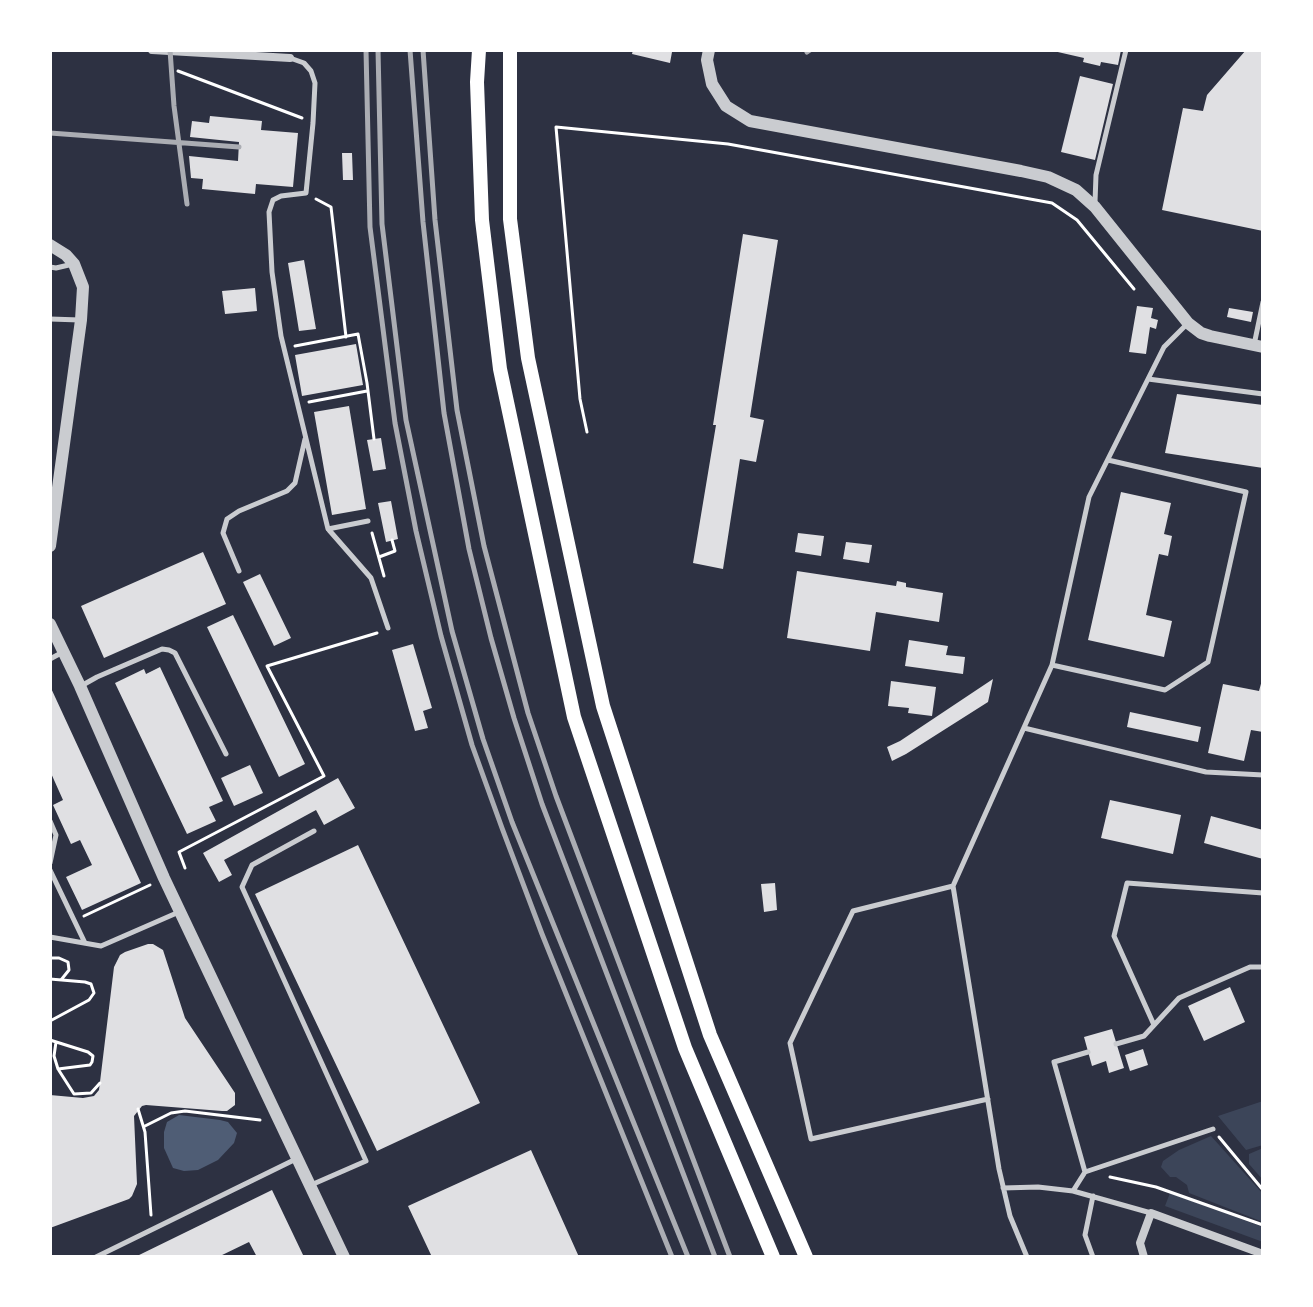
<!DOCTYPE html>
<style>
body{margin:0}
#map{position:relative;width:1313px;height:1307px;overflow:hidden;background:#2d3142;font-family:Overpass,sans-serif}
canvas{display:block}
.frame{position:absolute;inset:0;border:52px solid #fff;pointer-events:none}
</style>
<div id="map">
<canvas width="1313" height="1307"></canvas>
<div class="frame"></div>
</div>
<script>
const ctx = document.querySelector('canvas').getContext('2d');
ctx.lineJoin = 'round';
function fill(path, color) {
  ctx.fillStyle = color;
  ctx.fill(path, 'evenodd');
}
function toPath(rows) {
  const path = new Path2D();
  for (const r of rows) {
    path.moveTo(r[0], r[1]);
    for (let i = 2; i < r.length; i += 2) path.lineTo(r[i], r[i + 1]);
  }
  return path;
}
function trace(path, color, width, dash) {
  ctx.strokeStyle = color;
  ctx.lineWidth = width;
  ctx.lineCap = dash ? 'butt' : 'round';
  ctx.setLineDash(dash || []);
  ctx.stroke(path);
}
fill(toPath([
 [1263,1101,1263,1145,1246,1150,1218,1116],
 [1211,1136,1263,1194,1263,1222,1189,1193,1187,1185,1176,1177,1170,1177,1161,1167,1163,1161,1179,1150],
 [1263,1148,1263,1180,1249,1164,1249,1154],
 [1170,1193,1263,1227,1263,1242,1165,1206]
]), '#3c4559');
fill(toPath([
 [179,1115,220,1120,228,1122,237,1133,234,1143,218,1160,198,1170,184,1171,173,1168,164,1148,164,1132,167,1122]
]), '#4f5d75');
fill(toPath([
 [633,50,662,50,672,52,670,63,632,54],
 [1049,50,1121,50,1118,65,1101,62,1100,66,1083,62,1084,58],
 [1246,50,1263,50,1263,231,1162,210,1183,108,1203,111,1207,95],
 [1080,76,1113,84,1095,160,1061,152],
 [210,116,262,121,261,130,298,133,293,187,256,184,255,194,202,189,203,179,191,178,189,156,238,161,239,142,190,137,192,121,209,123],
 [342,153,352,153,353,180,343,180],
 [743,234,778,240,750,417,764,420,756,462,740,459,723,569,693,563,716,425,713,425],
 [304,260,316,329,299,331,288,263],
 [255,288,257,311,225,314,222,291],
 [1137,306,1153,308,1151,318,1158,320,1156,329,1150,327,1146,354,1129,352],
 [1229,308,1253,312,1251,322,1227,317],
 [356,344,363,385,302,396,295,355],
 [1177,394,1263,405,1263,468,1165,453],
 [349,406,366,509,332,515,314,412],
 [381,438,386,469,373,471,367,440],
 [1121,492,1171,503,1164,534,1172,536,1168,556,1159,554,1146,615,1172,621,1164,657,1088,640],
 [391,501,398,539,386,542,378,503],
 [798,533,824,536,821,556,795,552],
 [846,542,872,545,869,563,843,559],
 [203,552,226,604,104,658,81,606],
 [797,571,896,586,897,581,906,583,906,587,943,593,939,622,876,612,870,651,787,638],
 [260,574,291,638,274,646,243,582],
 [233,615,305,764,279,777,207,627],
 [909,640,948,646,946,655,965,657,963,674,905,666],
 [413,644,432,708,423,711,428,728,415,731,392,650],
 [160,667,223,801,209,807,216,821,187,834,115,683,144,669,146,674],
 [993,679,988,702,906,754,892,761,887,747,900,741],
 [1262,680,1263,732,1251,730,1244,761,1208,753,1223,684,1259,691],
 [891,681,936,687,932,716,908,713,909,708,888,706],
 [50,686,141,883,82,910,66,877,92,865,80,840,71,844,53,805,63,800,50,771],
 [1130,712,1201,727,1198,742,1127,727],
 [250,765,263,793,234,806,221,778],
 [338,778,355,808,324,825,316,810,224,860,232,875,219,882,203,853],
 [1110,800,1181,815,1173,854,1101,838],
 [1211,816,1263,830,1263,859,1204,843],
 [358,845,480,1103,377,1151,255,894],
 [775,883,777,910,764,912,761,884],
 [148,944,153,944,163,950,185,1018,235,1093,235,1105,227,1111,222,1111,146,1105,142,1106,134,1116,137,1184,132,1196,129,1199,50,1228,50,1095,83,1098,94,1096,99,1090,114,967,120,955,125,952],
 [1230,987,1245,1022,1204,1041,1188,1006],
 [1112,1029,1124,1068,1109,1073,1106,1061,1092,1066,1084,1037],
 [1143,1049,1148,1065,1130,1071,1125,1055],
 [531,1150,579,1257,432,1257,408,1206],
 [272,1190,304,1257,257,1257,249,1242,218,1257,135,1257]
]), '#e0e0e3');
trace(toPath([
 [178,71,302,118],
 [316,199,331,207,346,337],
 [295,346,358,334,367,383,374,439],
 [309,402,367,391],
 [587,432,580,399,556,127,728,144,1052,203,1077,220,1134,289],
 [372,533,384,576],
 [379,557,395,551,392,540],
 [185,868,179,852,324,776,267,666,377,633],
 [84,916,150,885],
 [50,958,59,958,68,962,69,970,61,980],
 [50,979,85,982,91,984,94,993,89,1000,50,1021],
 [50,1040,88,1052,93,1056,92,1062,90,1065,58,1069,74,1094,91,1093,100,1083],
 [56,1042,54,1056,58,1069],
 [138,1109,145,1132,151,1215],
 [145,1126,171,1113,185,1111,260,1120],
 [1219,1137,1263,1190],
 [1110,1177,1156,1187,1263,1225]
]), '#fff', 3);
trace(toPath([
 [290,58,304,63,311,71,315,83,313,123,306,193,281,196,273,200,269,212,272,272,281,336,328,529,368,521],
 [1095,202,1096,175,1126,50],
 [50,267,56,268,73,264],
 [50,319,80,320],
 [1254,345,1263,302],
 [1148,379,1263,394],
 [329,530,371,578,388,628],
 [239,571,223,533,227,519,239,511,287,491,295,483,305,439],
 [50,659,63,652],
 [1052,665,1165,690,1208,662,1246,492,1108,460],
 [81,686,97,677,162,649,169,650,175,653,226,754],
 [1024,728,1206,772,1263,775],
 [50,821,56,835,50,863],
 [50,870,85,943],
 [953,886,853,911,790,1043,811,1139,988,1099],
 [50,937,101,946,179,912],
 [1154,1025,1114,936,1127,883,1263,893],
 [1116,1044,1144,1036,1179,998,1250,967,1263,967],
 [1085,1172,1054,1062,1088,1052],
 [311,1185,366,1161,242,887,252,865,314,831],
 [1003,1188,1038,1187,1073,1191,1151,1213],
 [1073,1191,1085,1172,1213,1129],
 [96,1257,296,1159],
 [1027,1257,1010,1216,999,1169,953,886,1052,665,1089,497,1164,347,1187,324],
 [1093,1257,1085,1235,1093,1196]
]), '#caccd0', 5);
trace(toPath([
 [152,50,290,58],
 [1144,1257,1140,1243,1151,1213,1263,1254]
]), '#caccd0', 8);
trace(toPath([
 [709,50,707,60,712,84,726,106,750,121,1021,171,1048,177,1076,190,1095,207,1188,323,1201,333,1210,336,1263,347],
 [50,245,66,255,74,264,83,287,81,320,50,546],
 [50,624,80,686,164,878,344,1257]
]), '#caccd0', 12);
trace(toPath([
 [479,50,477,82,482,220,500,369,574,717,685,1048,773,1257],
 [510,50,510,219,528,358,603,706,710,1035,806,1257]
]), '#fff', 14);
trace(toPath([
 [170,50,174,106,187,204],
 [366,50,370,227,395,423,416,531,441,636,472,745,502,828,542,934,672,1257],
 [378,50,382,224,406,420,452,631,483,739,512,822,688,1257],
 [410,50,423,222,444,413,469,549,491,638,514,718,542,804,715,1257],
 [423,50,435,220,457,410,484,546,528,713,556,796,730,1257],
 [807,52,810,50],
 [50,133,239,147]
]), '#abadb3', 5);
</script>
